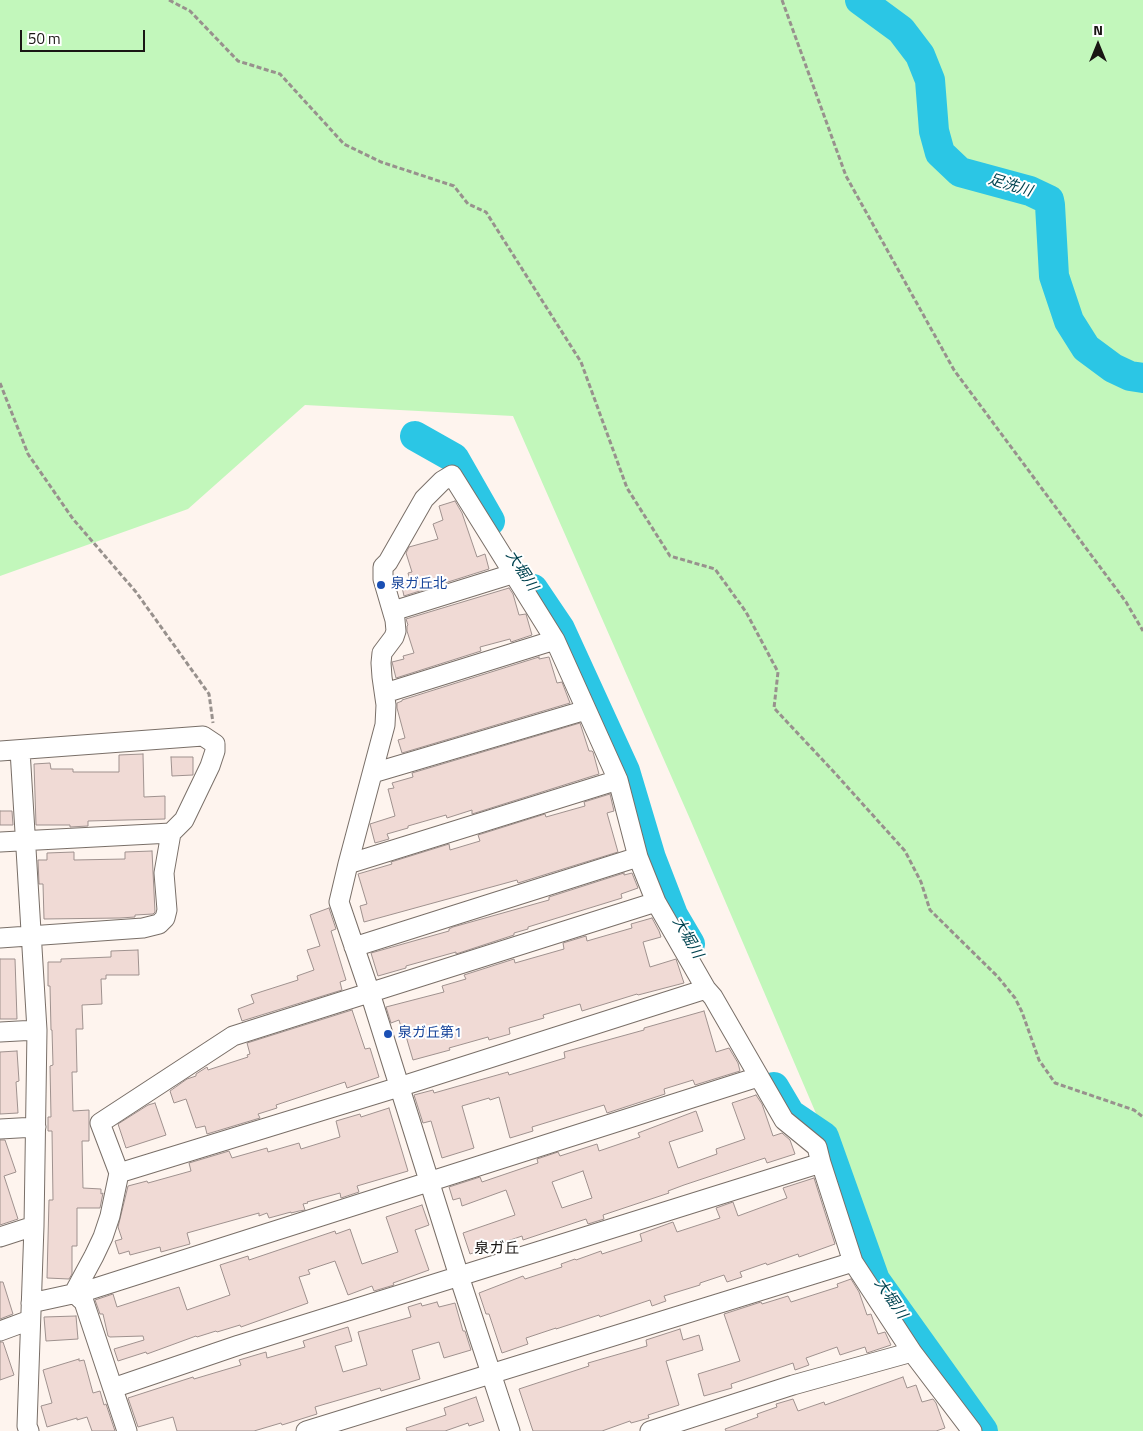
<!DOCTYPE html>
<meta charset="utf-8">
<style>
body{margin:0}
#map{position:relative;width:1143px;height:1431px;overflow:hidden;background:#fef4ee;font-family:"Titillium Web",sans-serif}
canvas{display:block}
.north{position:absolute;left:1073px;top:20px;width:50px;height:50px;-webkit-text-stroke:4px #fff;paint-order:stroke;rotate:0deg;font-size:14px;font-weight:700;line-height:20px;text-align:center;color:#1a1614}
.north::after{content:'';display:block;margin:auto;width:18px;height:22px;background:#1a1614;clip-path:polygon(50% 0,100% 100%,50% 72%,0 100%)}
.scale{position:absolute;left:20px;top:30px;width:125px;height:22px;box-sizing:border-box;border:2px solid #1a1614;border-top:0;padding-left:6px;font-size:15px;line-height:18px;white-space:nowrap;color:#1a1614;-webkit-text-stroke:4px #fff;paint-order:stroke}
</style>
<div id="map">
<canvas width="1143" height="1431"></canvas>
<div class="north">N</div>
<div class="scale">50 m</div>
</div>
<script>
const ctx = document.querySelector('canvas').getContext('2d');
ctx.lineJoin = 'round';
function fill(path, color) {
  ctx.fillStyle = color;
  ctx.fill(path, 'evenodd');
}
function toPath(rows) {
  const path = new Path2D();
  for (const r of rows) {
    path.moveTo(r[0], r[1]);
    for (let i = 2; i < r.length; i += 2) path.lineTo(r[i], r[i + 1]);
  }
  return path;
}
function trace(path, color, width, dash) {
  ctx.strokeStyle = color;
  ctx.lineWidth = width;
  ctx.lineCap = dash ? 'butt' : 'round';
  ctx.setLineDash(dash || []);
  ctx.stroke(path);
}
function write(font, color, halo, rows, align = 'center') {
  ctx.font = font + ' "Titillium Web","Noto Sans JP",sans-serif';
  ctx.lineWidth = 4;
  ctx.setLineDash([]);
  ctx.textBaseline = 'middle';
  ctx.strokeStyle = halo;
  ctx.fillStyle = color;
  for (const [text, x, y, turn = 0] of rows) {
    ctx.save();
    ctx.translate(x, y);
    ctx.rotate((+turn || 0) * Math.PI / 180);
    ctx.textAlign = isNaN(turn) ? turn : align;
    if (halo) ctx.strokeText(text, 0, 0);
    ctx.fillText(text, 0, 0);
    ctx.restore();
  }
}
fill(toPath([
 [0,0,1143,0,1143,1431,981,1431,877,1256,690,819,513,416,305,405,188,509,0,576]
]), '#c2f7bb');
trace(toPath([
 [860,0,901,30,920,55,930,80,934,131,940,153,960,172,1030,191,1049,200,1050,205,1054,276,1069,321,1086,348,1113,368,1130,376,1143,378],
 [415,436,454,458,490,521],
 [533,589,560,629,625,771,651,858,673,915,690,944],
 [774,1087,790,1114,824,1137,875,1280,983,1431]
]), '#2bc6e5', 30);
const building = toPath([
 [455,501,462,513,477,557,485,554,489,569,404,596,401,583,410,581,408,573,412,572,406,553,409,547,438,539,433,524,443,520,439,506,455,501],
 [509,588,513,594,519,615,526,614,532,635,511,642,510,639,480,647,481,651,396,678,392,662,404,659,403,656,414,653,407,631,407,626,408,625,406,619,509,588],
 [539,657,539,659,549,657,557,683,562,682,570,703,402,753,398,740,405,738,397,708,397,703,402,701,402,700,539,657],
 [580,723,589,751,592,751,593,752,599,774,472,814,472,810,447,818,446,815,408,826,408,828,387,834,389,839,375,843,370,824,395,816,388,789,394,788,392,783,413,777,412,773,580,723],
 [143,754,144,797,165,796,165,819,88,821,88,826,70,827,70,825,36,825,34,764,50,763,51,769,73,769,73,772,119,772,119,755,143,754],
 [171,757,193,757,193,775,172,776,171,757],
 [610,794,614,811,607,813,618,852,518,883,517,880,364,922,360,906,367,904,358,874,392,864,391,862,449,844,450,850,480,841,478,835,545,814,546,817,585,806,584,802,610,794],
 [0,811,12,811,13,825,0,825,0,811],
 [152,851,155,912,153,914,135,915,135,917,120,918,44,919,43,884,39,884,38,860,47,860,47,853,74,852,74,860,125,859,125,852,152,851],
 [624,873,624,875,632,873,638,888,621,894,622,898,528,927,528,929,514,933,514,935,456,954,456,952,406,966,406,968,378,976,371,953,449,931,449,929,453,927,549,900,549,897,624,873],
 [329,908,336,929,331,931,346,980,340,982,342,990,242,1021,238,1009,254,1003,251,995,298,980,297,976,314,970,307,950,320,946,310,915,329,908],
 [652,918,659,931,661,937,643,942,650,967,676,959,684,983,638,995,637,994,582,1011,580,1004,543,1015,544,1018,509,1028,510,1034,489,1040,488,1037,449,1048,450,1050,413,1060,403,1026,401,1027,399,1020,391,1023,386,1007,444,992,442,986,466,979,464,975,514,959,515,963,564,949,563,943,586,936,587,941,632,928,631,924,652,918],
 [138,950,139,975,106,975,106,979,101,979,102,1004,82,1005,83,1029,76,1029,77,1072,72,1072,73,1111,89,1110,89,1141,82,1141,83,1188,101,1189,101,1194,103,1193,100,1208,77,1208,77,1246,72,1246,72,1274,69,1279,47,1278,49,1200,53,1200,52,1131,48,1131,48,1117,51,1117,50,1066,53,1065,52,1030,51,1030,50,986,48,986,48,962,61,962,61,959,111,957,111,951,138,950],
 [0,959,15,959,17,1019,0,1019,0,959],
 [352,1010,365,1049,370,1048,379,1077,347,1088,345,1082,276,1105,277,1108,258,1114,260,1118,207,1134,205,1126,196,1128,186,1099,174,1103,170,1091,187,1079,196,1076,196,1074,207,1067,208,1070,248,1057,247,1055,250,1054,247,1043,352,1010],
 [704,1011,716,1052,729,1048,738,1063,740,1071,695,1085,693,1080,664,1089,665,1094,607,1113,604,1105,532,1127,533,1131,510,1138,499,1097,490,1100,489,1098,462,1106,474,1148,442,1158,431,1121,423,1123,414,1095,433,1090,434,1093,508,1072,509,1075,565,1058,564,1052,644,1030,644,1028,704,1011],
 [17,1051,19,1081,16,1082,18,1113,0,1114,0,1052,17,1051],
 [756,1095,762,1104,773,1136,782,1133,790,1140,795,1154,767,1163,765,1158,684,1185,668,1191,669,1193,603,1215,604,1219,588,1224,586,1219,523,1240,522,1236,470,1254,463,1233,515,1215,506,1190,462,1206,460,1198,453,1200,449,1187,480,1177,482,1182,538,1163,537,1159,558,1152,560,1156,597,1144,599,1151,640,1137,638,1133,696,1111,703,1131,669,1142,678,1168,717,1154,716,1149,745,1139,732,1103,756,1095],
 [583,1171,592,1198,562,1208,552,1182,583,1171],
 [155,1103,166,1135,126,1148,118,1124,148,1105,155,1103],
 [389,1108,408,1171,357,1186,359,1192,341,1198,340,1193,307,1202,308,1203,303,1204,305,1210,299,1211,291,1213,291,1212,269,1218,267,1213,259,1216,259,1213,187,1233,190,1244,161,1252,160,1247,130,1255,129,1251,119,1254,115,1241,122,1239,118,1227,128,1186,147,1181,148,1183,191,1171,189,1163,229,1151,232,1158,267,1148,268,1152,299,1143,301,1149,340,1137,336,1121,360,1114,361,1117,389,1108],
 [0,1140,5,1140,16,1172,4,1176,18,1219,0,1225,0,1140],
 [814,1178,835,1244,799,1257,798,1254,767,1265,766,1263,740,1272,742,1277,727,1282,724,1275,700,1283,700,1285,664,1296,666,1301,652,1306,650,1300,600,1317,599,1315,556,1329,556,1328,526,1338,528,1344,502,1353,489,1314,486,1314,479,1293,523,1276,525,1279,562,1267,561,1264,575,1259,576,1260,601,1251,602,1254,642,1241,640,1234,673,1222,677,1232,720,1218,716,1208,733,1202,738,1216,787,1198,783,1188,814,1178],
 [422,1205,429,1225,415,1230,429,1270,393,1283,394,1285,374,1291,372,1286,348,1295,335,1261,308,1270,310,1274,299,1277,308,1303,241,1327,240,1325,217,1332,216,1331,197,1337,196,1336,147,1354,146,1352,118,1361,114,1349,144,1340,143,1336,110,1337,108,1336,103,1314,100,1314,95,1300,113,1294,117,1307,179,1287,187,1310,230,1295,220,1265,248,1256,249,1260,335,1231,336,1234,350,1229,362,1264,398,1252,386,1217,422,1205],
 [851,1279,859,1292,867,1315,871,1314,878,1334,885,1332,891,1345,867,1353,865,1347,840,1355,837,1347,806,1358,809,1365,795,1370,793,1363,731,1384,732,1388,704,1396,698,1374,740,1361,724,1314,761,1302,762,1304,788,1296,791,1302,838,1287,837,1284,851,1279],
 [0,1282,3,1282,13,1314,0,1319,0,1282],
 [437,1302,439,1307,455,1303,463,1331,465,1331,471,1350,444,1358,439,1342,412,1350,420,1379,381,1391,380,1388,315,1407,317,1414,282,1425,281,1423,254,1431,177,1431,173,1417,138,1427,128,1398,193,1377,194,1379,241,1365,239,1360,266,1352,267,1358,305,1347,303,1341,348,1327,352,1341,335,1346,343,1372,367,1365,358,1332,411,1317,408,1307,421,1303,422,1306,437,1302],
 [76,1316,78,1339,46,1341,44,1317,76,1316],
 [680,1329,683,1340,699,1335,703,1350,666,1361,679,1405,648,1415,649,1418,631,1423,630,1421,602,1431,533,1431,519,1389,589,1366,588,1363,647,1346,646,1340,680,1329],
 [0,1342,3,1342,14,1375,0,1380,0,1342],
 [79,1359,79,1361,84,1360,93,1393,100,1391,104,1405,106,1404,115,1431,92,1431,87,1417,77,1420,77,1418,47,1427,41,1406,52,1403,43,1370,79,1359],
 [903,1377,907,1388,916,1385,922,1402,933,1399,936,1403,945,1428,936,1431,726,1431,725,1429,758,1417,757,1414,777,1407,776,1404,793,1399,798,1411,824,1402,825,1405,903,1377],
 [476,1397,484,1421,469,1426,468,1423,445,1431,407,1431,406,1428,446,1415,444,1408,476,1397]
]);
fill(building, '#f0dad5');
trace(building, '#9f918e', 1);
const minor = toPath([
 [393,611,512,574],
 [385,693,555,640],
 [20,750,37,1030,34,1226,27,1426,29,1431],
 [0,751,203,736,215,744,215,751,210,766,184,820,171,833,164,873,167,910,165,918,159,924,143,928,0,938],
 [373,773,586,710],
 [618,780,638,857,656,902,706,989],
 [0,842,171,833],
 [348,864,618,780,555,640,452,475,442,481,424,499,388,562,383,567,383,579,395,620,396,631,394,637,382,653,381,663,382,677,386,705,385,725,348,864,339,902,370,993,459,1276,510,1431],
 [354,947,638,857],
 [0,1032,37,1030],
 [0,1129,36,1127],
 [119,1173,100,1123,233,1036,656,902],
 [0,1237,34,1226],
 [853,1262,912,1352],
 [74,1293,94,1256,103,1237,110,1216,119,1173,399,1087,706,989,713,997,784,1120,817,1147,821,1163],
 [74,1293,84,1302,127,1431],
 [31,1303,86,1291,758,1077],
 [0,1331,30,1320],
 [113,1388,239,1345,821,1163,853,1262,306,1431],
 [650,1431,793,1385,912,1352,972,1431]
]);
trace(minor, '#796f68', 21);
trace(toPath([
 [169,0,190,11,238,61,280,74,344,144,381,162,454,186,468,204,486,212,581,362,627,488,670,556,715,569,746,612,778,672,774,708,833,771,905,851,921,882,930,910,998,977,1015,998,1022,1012,1039,1060,1055,1083,1134,1110,1143,1117],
 [782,0,846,176,954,370,1126,602,1143,631],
 [0,383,28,454,73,519,136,592,209,694,213,723]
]), '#98918d', 3, [5, 2.5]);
trace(minor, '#fff', 19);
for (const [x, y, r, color] of [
 [381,585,5,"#1a4fb4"],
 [388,1034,5,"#1a4fb4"]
]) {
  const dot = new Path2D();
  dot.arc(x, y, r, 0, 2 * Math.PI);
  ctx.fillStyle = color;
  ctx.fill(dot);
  trace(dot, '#fff', 2);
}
write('14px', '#164399', '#fff', [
 ["泉ガ丘北",391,585],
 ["泉ガ丘第1",398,1034]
], 'left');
write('italic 15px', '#004350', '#fff', [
 ["足洗川",1010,186,17],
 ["大堀川",521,571,57],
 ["大堀川",687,938,60],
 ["大堀川",890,1299,56]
]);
write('15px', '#1a1614', '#fff', [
 ["泉ガ丘",497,1249]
]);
</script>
